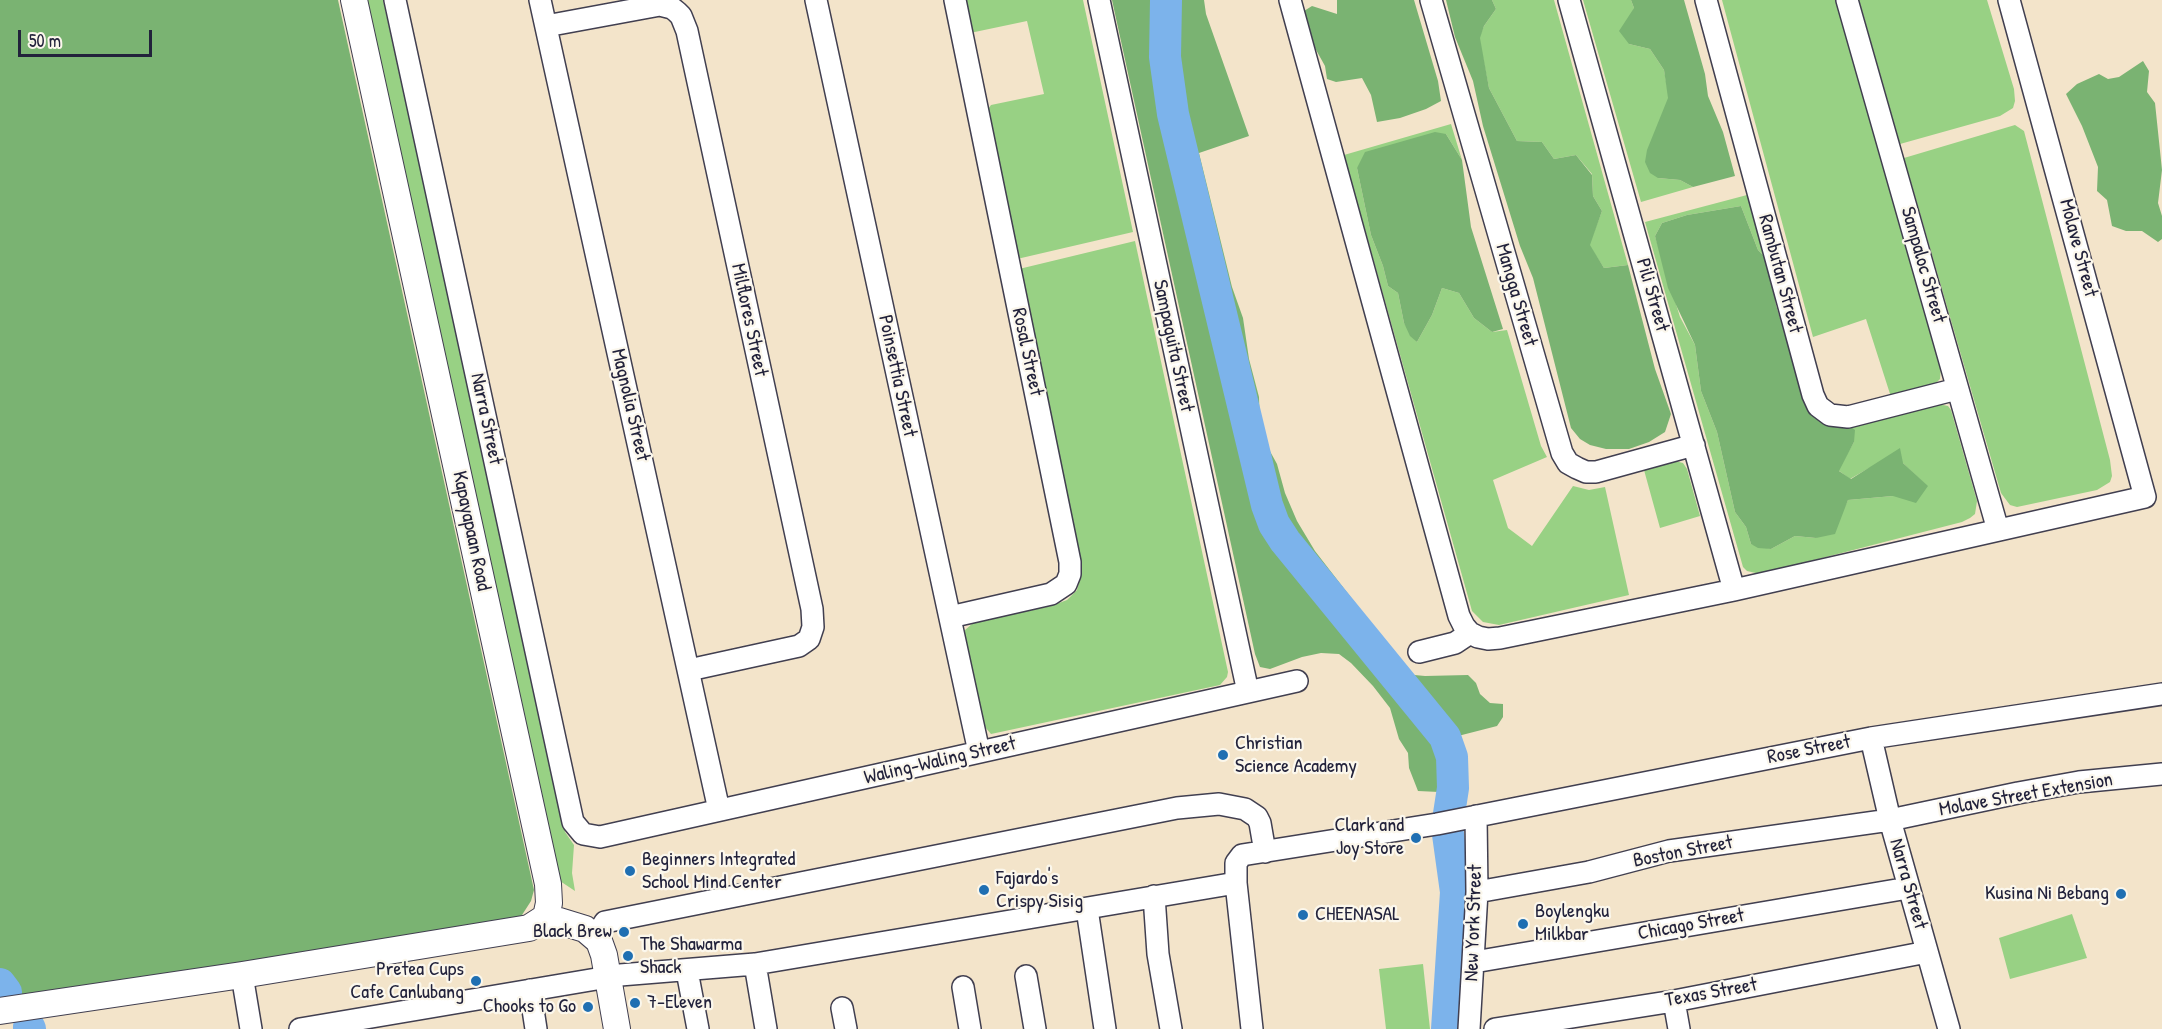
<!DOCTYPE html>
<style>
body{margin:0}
#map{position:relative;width:2162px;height:1029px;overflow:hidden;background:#f3e4ca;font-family:"Patrick Hand",sans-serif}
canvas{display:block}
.scale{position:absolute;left:18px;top:30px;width:134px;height:27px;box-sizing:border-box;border:3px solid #22223b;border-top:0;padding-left:8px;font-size:18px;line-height:21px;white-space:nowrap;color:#22223b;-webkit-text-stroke:4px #fbf7ec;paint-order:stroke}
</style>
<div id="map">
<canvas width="2162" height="1029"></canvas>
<div class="scale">50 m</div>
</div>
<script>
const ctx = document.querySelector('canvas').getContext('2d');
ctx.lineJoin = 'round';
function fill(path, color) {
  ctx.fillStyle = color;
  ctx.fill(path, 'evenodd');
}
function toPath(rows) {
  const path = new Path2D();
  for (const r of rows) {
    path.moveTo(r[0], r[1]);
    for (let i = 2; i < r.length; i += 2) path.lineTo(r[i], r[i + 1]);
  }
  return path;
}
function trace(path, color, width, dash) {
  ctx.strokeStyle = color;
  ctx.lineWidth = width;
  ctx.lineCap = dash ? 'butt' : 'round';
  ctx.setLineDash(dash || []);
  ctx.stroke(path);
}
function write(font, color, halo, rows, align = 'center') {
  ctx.font = font + ' "Patrick Hand",sans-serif';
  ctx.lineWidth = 4.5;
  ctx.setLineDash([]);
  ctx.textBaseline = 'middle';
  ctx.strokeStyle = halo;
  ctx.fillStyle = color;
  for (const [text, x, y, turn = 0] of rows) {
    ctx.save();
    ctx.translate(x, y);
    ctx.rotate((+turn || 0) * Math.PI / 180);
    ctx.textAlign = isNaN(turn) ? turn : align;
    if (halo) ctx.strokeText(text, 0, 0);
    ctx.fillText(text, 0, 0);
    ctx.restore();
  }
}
fill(toPath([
 [367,0,383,0,562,812,565,832,574,845,572,873,575,891,560,881],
 [963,0,1083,0,1133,232,1017,259,986,112,991,105,1044,94,1027,21,970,33],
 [1492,0,1554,0,1628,265,1604,268,1589,245,1602,211,1593,196,1592,174,1576,155,1554,159,1542,142,1517,141,1489,88,1479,38,1484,26,1496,9],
 [1583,0,1631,0,1634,8,1629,44,1650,49,1664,70,1669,98,1658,178,1680,180,1693,187,1641,202],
 [1722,0,1836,0,1941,367,1940,379,1936,383,1891,397,1866,319,1813,337],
 [1859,0,1987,0,2014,89,2015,101,2013,108,2000,116,1900,144],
 [1451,124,1462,160,1446,134,1357,168,1371,235,1383,266,1388,286,1398,293,1404,323,1417,342,1432,315,1442,288,1459,293,1474,318,1492,332,1507,330,1541,446,1547,457,1493,480,1508,528,1532,546,1573,486,1589,490,1605,487,1629,595,1499,625,1483,622,1472,611,1344,155],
 [2015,125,2024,131,2110,460,2112,476,2110,482,2097,490,2017,507,2010,505,2001,493,1904,158],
 [1747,195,1769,261,1758,250,1741,206,1687,215,1662,223,1655,236,1680,317,1695,345,1701,391,1717,432,1735,512,1746,527,1751,544,1771,549,1795,536,1816,538,1839,519,1848,500,1893,496,1927,486,1903,463,1869,468,1850,479,1838,470,1854,442,1850,426,1938,404,1948,406,1951,410,1977,501,1975,514,1970,518,1962,522,1760,574,1747,571,1743,567,1645,222],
 [1135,241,1228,672,1227,677,1220,685,991,734,985,727,964,635,965,630,973,623,1051,606,1067,600,1077,590,1081,575,1019,269],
 [1675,461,1683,463,1687,469,1700,516,1660,528,1644,470],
 [2072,914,2087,958,2010,979,1999,938],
 [1423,964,1430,1029,1386,1029,1379,969]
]), '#98d184');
fill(toPath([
 [0,0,338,0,532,881,534,890,531,901,522,915,517,918,192,971,0,998],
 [1112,0,1204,0,1206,14,1249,136,1199,153,1232,287,1243,318,1249,359,1259,397,1260,433,1277,464,1285,493,1297,521,1315,551,1356,604,1395,663,1404,674,1425,676,1468,675,1476,683,1480,694,1490,703,1503,704,1503,717,1497,726,1458,736,1455,758,1456,780,1439,792,1418,791,1409,768,1408,753,1399,739,1390,708,1373,686,1351,663,1339,654,1321,653,1302,657,1270,669,1260,667,1255,654],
 [1337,0,1414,0,1438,81,1441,101,1426,109,1400,118,1377,122,1371,95,1362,78,1336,82,1327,79,1325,66,1310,39,1304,11,1312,6,1337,14],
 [1446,0,1492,0,1496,9,1484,26,1480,38,1489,88,1517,141,1542,142,1554,159,1576,155,1592,175,1593,196,1602,211,1590,245,1604,268,1628,265,1655,369,1671,414,1665,432,1649,442,1629,449,1606,449,1590,445,1580,439,1571,428,1533,278,1520,246,1483,126,1473,81,1455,37],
 [1631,0,1684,0,1705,74,1708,96,1723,132,1735,176,1693,187,1680,180,1658,178,1650,173,1645,162,1647,150,1668,98,1664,70,1650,49,1629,44,1619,31,1634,8],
 [2143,61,2149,71,2147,92,2155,103,2162,170,2158,203,2162,216,2162,239,2158,242,2142,231,2126,231,2112,226,2107,200,2097,191,2098,167,2082,126,2066,94,2077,84,2099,74,2108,79,2119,77],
 [1435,132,1446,134,1462,160,1471,227,1503,329,1492,332,1474,318,1459,293,1442,288,1432,315,1417,342,1410,336,1404,323,1398,293,1388,286,1383,266,1371,235,1357,168,1365,152],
 [1741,206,1758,250,1769,261,1776,305,1788,345,1825,423,1834,427,1850,426,1855,430,1854,442,1839,471,1851,479,1900,448,1903,463,1928,486,1916,503,1893,496,1848,500,1835,534,1816,538,1795,536,1771,549,1758,548,1751,544,1746,527,1735,512,1717,432,1701,391,1695,345,1668,288,1655,236,1662,223,1687,215]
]), '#7ab372');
trace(toPath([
 [1166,0,1165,57,1173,114,1267,505,1274,524,1285,541,1445,737,1452,757,1453,788,1447,827,1456,892,1447,1029],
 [0,984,6,992],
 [29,1027,30,1029]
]), '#7cb3eb', 32);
const minor = toPath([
 [395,0,573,822,583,834,600,837,1297,681],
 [540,0,719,810],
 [816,0,979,752],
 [1099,0,1248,692],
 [1290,0,1459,616,1464,626,1470,633,1478,637,1488,639,1500,638,1734,590,2145,497,2009,0],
 [1431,0,1562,453,1568,463,1577,468,1586,472,1596,472,1694,445],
 [1569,0,1734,590],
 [1706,0,1813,395,1818,406,1830,415,1848,417,1957,389],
 [1847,0,1998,530],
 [546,26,660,5,672,8,677,12,681,16,687,31,812,609,813,627,809,639,799,646,689,670],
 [950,617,1051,594,1066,584,1070,574,1070,562,955,0],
 [1419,652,1455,643,1470,633],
 [1871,738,1890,820,1949,1029],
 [1477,892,1589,872,1669,851,1890,820,2018,793,2079,782,2162,774],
 [1154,896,1158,954,1171,1029],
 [1087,909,1105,1029],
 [596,936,605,922,1177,808,1219,804,1245,809,1257,817,1260,823,1265,852],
 [1474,962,1908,888],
 [755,964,766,1029],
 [687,971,698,1029],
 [242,975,251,1029],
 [1026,976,1035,1029],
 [963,987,970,1029],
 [530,990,536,1029],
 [1674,1001,1679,1029],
 [842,1008,846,1029],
 [300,1029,620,975,755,964,1236,883],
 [1252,1029,1236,883,1236,863,1242,855,1437,824,1871,738,2162,694],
 [1469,1029,1477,892,1476,816],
 [1495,1029,1674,1001,1927,952]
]);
const tertiary = toPath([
 [354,0,548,884,549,903,546,917],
 [546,917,585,929,599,941,604,955,617,1029],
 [0,1011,242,975,529,928,546,917]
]);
trace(minor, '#413f50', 24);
trace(tertiary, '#413f50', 28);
trace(minor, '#fff', 21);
trace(tertiary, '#fff', 26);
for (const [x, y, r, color] of [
 [1223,755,6,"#1f6fb2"],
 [1416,838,6,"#1f6fb2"],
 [630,871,6,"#1f6fb2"],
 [984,890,6,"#1f6fb2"],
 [2121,894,6,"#1f6fb2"],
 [1303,915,6,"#1f6fb2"],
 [1523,924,6,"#1f6fb2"],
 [624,932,6,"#1f6fb2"],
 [628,956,6,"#1f6fb2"],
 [476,981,6,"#1f6fb2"],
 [635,1003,6,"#1f6fb2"],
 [588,1007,6,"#1f6fb2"]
]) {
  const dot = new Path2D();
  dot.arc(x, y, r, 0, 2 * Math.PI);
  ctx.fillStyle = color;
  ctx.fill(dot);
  trace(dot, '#fbf7ec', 2);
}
write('20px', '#22223b', '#fbf7ec', [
 ["Molave Street",2078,248,75],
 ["Sampaloc Street",1923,265,74],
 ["Rambutan Street",1780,274,75],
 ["Mangga Street",1516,295,74],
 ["Pili Street",1652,295,74],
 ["Milflores Street",749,320,78],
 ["Sampaguita Street",1173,346,78],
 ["Rosal Street",1027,352,78],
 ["Poinsettia Street",897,376,78],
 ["Magnolia Street",630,405,77],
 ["Narra Street",486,419,78],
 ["Kapayapaan Road",471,531,78],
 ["Rose Street",1809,750,-11],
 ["Waling-Waling Street",940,761,-13],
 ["Molave Street Extension",2026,795,-10],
 ["Boston Street",1683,852,-11],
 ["Narra Street",1908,884,74],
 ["New York Street",1474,923,-88],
 ["Chicago Street",1691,925,-10],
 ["Texas Street",1711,993,-10]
]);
write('20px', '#22223b', '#fbf7ec', [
 ["Christian",1235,744],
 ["Science Academy",1235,767],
 ["Clark and",1404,826,"right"],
 ["Joy Store",1404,849,"right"],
 ["Beginners Integrated",642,860],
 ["School Mind Center",642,883],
 ["Fajardo's",996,879],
 ["Crispy Sisig",996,902],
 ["Kusina Ni Bebang",2109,894,"right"],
 ["Boylengku",1535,912],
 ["Milkbar",1535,935],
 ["CHEENASAL",1315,915],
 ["Black Brew",612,932,"right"],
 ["The Shawarma",640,945],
 ["Shack",640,968],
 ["Pretea Cups",464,970,"right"],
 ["Cafe Canlubang",464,993,"right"],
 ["7-Eleven",647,1003],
 ["Chooks to Go",576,1007,"right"]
], 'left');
</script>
